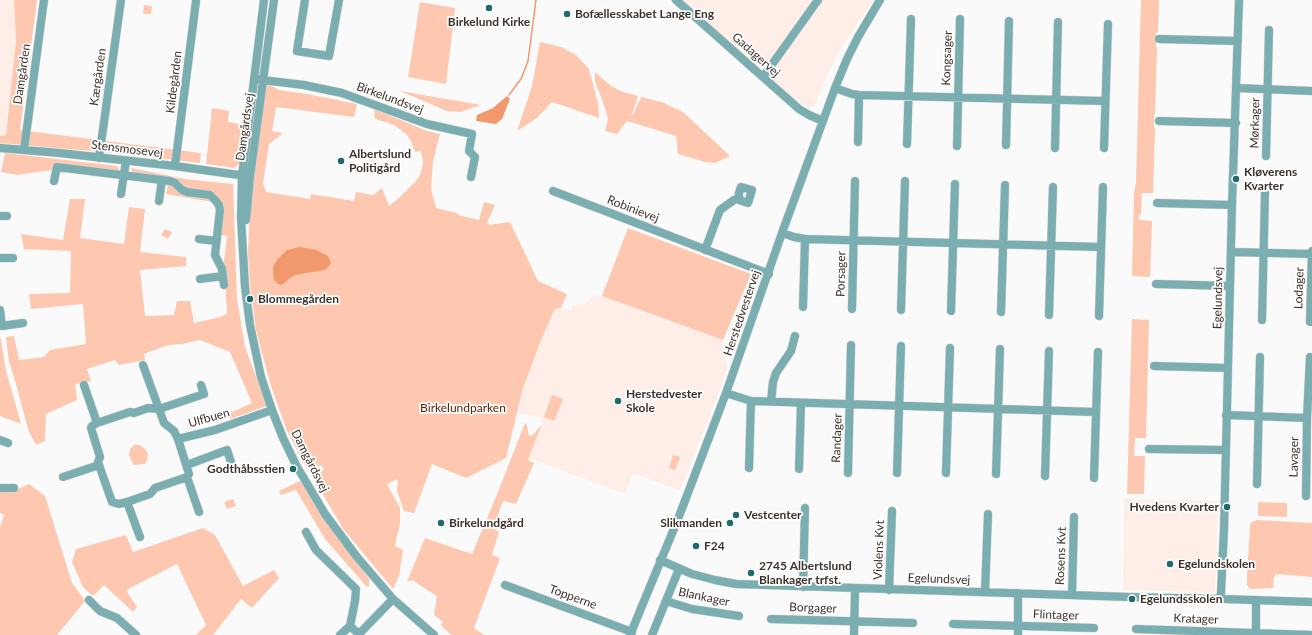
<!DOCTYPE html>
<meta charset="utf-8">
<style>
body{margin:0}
canvas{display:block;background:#fafafa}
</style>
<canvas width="1312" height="635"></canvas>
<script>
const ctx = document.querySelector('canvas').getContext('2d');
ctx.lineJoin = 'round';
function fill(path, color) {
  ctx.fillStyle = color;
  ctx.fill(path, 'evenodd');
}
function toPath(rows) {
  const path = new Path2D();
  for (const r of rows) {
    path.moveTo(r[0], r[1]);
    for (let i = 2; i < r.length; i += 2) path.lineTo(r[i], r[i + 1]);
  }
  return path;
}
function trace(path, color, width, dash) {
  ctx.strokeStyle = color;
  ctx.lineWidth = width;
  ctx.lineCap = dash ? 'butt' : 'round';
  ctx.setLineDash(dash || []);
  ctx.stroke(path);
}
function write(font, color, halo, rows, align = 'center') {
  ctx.font = font + ' Lato,sans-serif';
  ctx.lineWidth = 3.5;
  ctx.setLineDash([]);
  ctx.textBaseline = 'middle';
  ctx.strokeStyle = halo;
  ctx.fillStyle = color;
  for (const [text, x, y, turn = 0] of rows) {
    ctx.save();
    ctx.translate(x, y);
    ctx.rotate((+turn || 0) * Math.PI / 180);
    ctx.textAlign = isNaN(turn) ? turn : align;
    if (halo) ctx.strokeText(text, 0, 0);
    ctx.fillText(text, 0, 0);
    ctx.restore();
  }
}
fill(toPath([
 [0,0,14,0,16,40,5,136,0,136],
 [682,0,873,0,835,58,814,106,808,108,791,97],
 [594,295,602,296,723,340,726,357,726,363,728,369,680,491,633,473,625,494,529,458,543,419,537,416,518,413,523,388,543,335,554,311,557,308,571,310,573,305,582,305,589,301],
 [1124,499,1218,501,1215,592,1123,590]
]), '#ffeee7');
fill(toPath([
 [14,0,37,0,20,130,201,153,200,163,115,153,0,143,0,136,6,135,16,40],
 [1141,0,1159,0,1158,32,1156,33,1156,47,1157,48,1155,114,1154,115,1154,128,1155,129,1153,193,1142,193,1141,214,1139,215,1139,219,1140,220,1152,221,1150,277,1132,276,1134,192,1136,183],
 [420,2,455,8,446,84,408,77],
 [144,5,152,6,151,14,143,14],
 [540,42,561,47,576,55,589,69,598,103,599,118,552,102,537,118,517,131,532,86],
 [595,72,611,86,623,92,638,96,633,112,630,117,634,113,641,97,662,102,683,112,730,156,715,163,705,162,678,154,676,136,627,121,617,134,605,131,608,119,603,102,595,81],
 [266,83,279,90,307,94,357,104,354,117,276,107,272,131,283,133,269,144,263,183,266,192,272,193,310,199,311,194,354,201,356,192,373,195,382,188,389,206,399,198,415,182,420,175,422,169,423,162,421,151,415,152,411,141,407,135,396,126,389,123,375,119,374,109,427,131,440,134,433,161,431,189,436,208,457,213,458,215,479,220,484,202,495,205,487,223,489,225,510,222,538,281,567,294,561,308,557,308,554,311,543,335,523,388,506,458,466,478,432,464,414,513,404,511,397,491,398,479,387,484,400,508,400,523,395,546,403,550,399,576,393,589,344,530,313,478,324,470,321,465,307,469,287,431,270,383,256,330,250,285,248,253,250,206],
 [400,91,481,105,460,112,447,111],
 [212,108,229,111,228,122,245,125,240,163,234,168,206,164],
 [5,153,117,166,121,173,53,165,52,170,17,175,1,172],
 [131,168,185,179,233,184,237,299,245,347,267,406,230,419,228,414,252,403,230,352,200,340,182,344,168,345,144,354,145,360,119,365,115,360,87,369,91,381,75,384,77,400,46,414,45,441,36,445,29,432,14,377,9,362,6,337,14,336,19,360,44,357,50,350,86,344,83,304,31,309,29,294,70,293,71,251,24,249,21,234,63,240,70,199,85,199,80,238,124,244,129,207,145,209,140,252,186,257,186,266,140,270,145,316,174,315,177,301,190,301,194,323,220,317,227,314,224,261,227,236,219,235,224,204,166,194,169,179,133,174],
 [628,228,751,274,723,340,602,296],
 [165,229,172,232,168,239,161,235],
 [1132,319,1149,320,1146,438,1135,438,1134,456,1145,456,1144,494,1127,494],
 [0,335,6,371,21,424,0,416],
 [552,395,563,399,554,421,544,417],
 [525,423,527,425,529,436,533,435,542,424,528,460,534,463,516,504,503,501,493,528,499,532,492,555,500,558,474,628,484,635,451,635,441,625,443,622,434,615,437,596,412,580,407,582,425,538,472,554,498,492],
 [134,445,140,445,145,449,148,454,147,460,145,464,134,465,131,460,129,455,130,449],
 [673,455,680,457,675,470,669,468],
 [300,481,325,519,369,579,369,586,367,587,325,539,296,490,281,495,279,491],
 [29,484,45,496,72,583,85,601,57,635,0,635,0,527,4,515,0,513,0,491,14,491],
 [233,499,236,506,227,509,224,502],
 [1258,502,1287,503,1287,517,1258,516],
 [1257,520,1312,523,1312,577,1276,574,1274,578,1273,588,1250,589,1247,585,1247,577,1250,524,1252,522],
 [203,528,215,535,243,586,274,570,279,578,252,608,241,599,213,635,196,635,206,625,177,564,126,590,137,607,133,612,104,585,93,596,83,587,72,562,76,549,126,535,133,552]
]), '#fdc8af');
fill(toPath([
 [507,96,510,99,502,119,496,124,476,121,477,115,493,108],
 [300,247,316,250,328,256,331,263,329,266,325,270,295,275,290,278,282,285,278,284,274,280,273,273,273,267,277,260,287,250]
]), '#f1996d');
trace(toPath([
 [509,95,521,79,528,61,536,0]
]), '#f1996d', 1.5);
const minor = toPath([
 [264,0,242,176,241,218,245,287,250,325,261,377,272,410,283,438,296,465,325,514,357,557,393,599,434,635],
 [305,0,297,51,329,56,339,0],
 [676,0,799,109,809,115,823,121],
 [1159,39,1238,41],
 [763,77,818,0],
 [254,79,304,85,342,93,427,124,472,134,469,151,475,157,471,177],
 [835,88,852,94,859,95,1105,101],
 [1236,88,1312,91],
 [1159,121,1236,123],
 [858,142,859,95],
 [907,144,911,19],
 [1006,145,1009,21],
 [957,146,960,19],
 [0,148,60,153,175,166,246,176],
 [1055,148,1058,22],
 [1104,148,1108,24],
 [24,150,44,0],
 [1266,156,1269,30],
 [99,158,121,0],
 [175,166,196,1],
 [54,181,57,167,170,181,175,183,182,190,187,192,210,195,215,200,219,205,220,210,215,255,222,269,224,285],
 [553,191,769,274],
 [121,194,126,161],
 [159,201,162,180],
 [1157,203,1232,205],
 [0,216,7,216],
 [246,220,250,177,274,0],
 [782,233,794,237,805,239,1101,247],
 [199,239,216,241],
 [705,250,720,210,734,200,739,198,739,200,748,203,752,190,741,187,739,193,739,198],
 [1231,252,1312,254],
 [0,258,13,258],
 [200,279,223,276],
 [1156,284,1230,286],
 [803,307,805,239],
 [852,309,855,181],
 [0,310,2,326,23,323],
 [901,310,905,181],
 [951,311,955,184],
 [1001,312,1005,185],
 [1049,315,1053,187],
 [1099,316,1103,187],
 [1262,320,1265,192],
 [1310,322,1312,251],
 [1154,366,1228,368],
 [84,385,97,423,130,412,134,413,148,408,159,409,143,365],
 [726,393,751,401,1096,412],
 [771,402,773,382,776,373,791,351,795,336],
 [1226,415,1307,418],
 [178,439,215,430,272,410],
 [0,440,8,443],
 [1149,449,1226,450],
 [99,465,112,502,119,504,127,502,140,537],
 [187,465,227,450,232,465],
 [749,468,751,401],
 [799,469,801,403],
 [848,473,851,345],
 [897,473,901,346],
 [946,473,950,348],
 [996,474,1000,349],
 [1045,476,1049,351],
 [63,477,99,465,98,462,100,457,91,428,92,426,97,423],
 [187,477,189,474,178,439,174,431,164,423,159,409,204,394,201,385],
 [1094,478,1098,352],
 [1257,484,1260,357],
 [0,488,14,488],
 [1306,496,1307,418,1310,357],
 [127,502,150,494,155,488,187,477,199,512],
 [306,532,316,550,356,589,355,601,350,626,359,634],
 [660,560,692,574,715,580,736,584,1130,597,1217,599,1220,597,1224,599,1312,602],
 [505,585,632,632],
 [803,587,805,508],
 [889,590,892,511],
 [985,592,988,514],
 [1072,595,1074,517],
 [1220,597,1221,593,1224,529,1232,205,1239,0],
 [89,600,100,611,117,618,136,635],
 [666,601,692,609,739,616],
 [771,619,913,623],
 [953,624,1094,628],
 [1136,629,1312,635],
 [340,635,350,626],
 [358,635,393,599],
 [630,635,678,519,726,393,782,233,835,88,847,59,858,37,880,0],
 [652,635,679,569],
 [854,635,855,589],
 [1018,635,1018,593],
 [1256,635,1256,600]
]);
trace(minor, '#d8d6d5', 9);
trace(minor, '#7aaeb0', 8);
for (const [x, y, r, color] of [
 [489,8,4,"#1e6a6e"],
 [567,14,4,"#1e6a6e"],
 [341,161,4,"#1e6a6e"],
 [1236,179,4,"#1e6a6e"],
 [250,299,4,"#1e6a6e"],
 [618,401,4,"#1e6a6e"],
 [293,469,4,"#1e6a6e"],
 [1227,507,4,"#1e6a6e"],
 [736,515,4,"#1e6a6e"],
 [441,523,4,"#1e6a6e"],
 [730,523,4,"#1e6a6e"],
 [696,546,4,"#1e6a6e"],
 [1170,564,4,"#1e6a6e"],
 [751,573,4,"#1e6a6e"],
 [1132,599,4,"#1e6a6e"]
]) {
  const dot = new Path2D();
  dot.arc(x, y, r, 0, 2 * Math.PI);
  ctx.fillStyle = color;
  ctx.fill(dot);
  trace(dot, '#fff', 1.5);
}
write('bold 12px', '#3e322c', '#fff', [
 ["Bofællesskabet Lange Eng",575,14],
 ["Birkelund Kirke",489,22,"center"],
 ["Albertslund",349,154],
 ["Politigård",349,168],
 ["Kløverens",1244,172],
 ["Kvarter",1244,186],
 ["Blommegården",258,299],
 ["Herstedvester",626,394],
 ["Skole",626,408],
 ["Godthåbsstien",285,469,"right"],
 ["Hvedens Kvarter",1219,507,"right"],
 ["Vestcenter",744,515],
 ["Birkelundgård",449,523],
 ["Slikmanden",722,523,"right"],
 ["F24",704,546],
 ["Egelundskolen",1178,564],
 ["2745 Albertslund",759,566],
 ["Blankager trfst.",759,580],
 ["Egelundsskolen",1140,599]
], 'left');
write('12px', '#3e322c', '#fff', [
 ["Gadagervej",756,55,42],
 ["Kongsager",947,58,-88],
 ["Damgården",22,74,-82],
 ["Kærgården",98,77,-82],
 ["Kildegården",174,82,-83],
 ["Birkelundsvej",390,98,20],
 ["Mørkager",1255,123,-89],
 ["Damgårdsvej",245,127,-82],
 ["Stensmosevej",127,149,7],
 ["Robinievej",633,209,21],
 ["Porsager",841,274,-89],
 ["Lodager",1299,288,-88],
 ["Egelundsvej",1218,298,-89],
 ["Herstedvestervej",742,313,-71],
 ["Ulfbuen",209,418,-16],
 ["Randager",837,438,-88],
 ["Lavager",1294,457,-89],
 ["Damgårdsvej",310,461,63],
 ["Violens Kvt",879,550,-88],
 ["Rosens Kvt",1061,556,-88],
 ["Egelundsvej",939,579,2],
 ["Topperne",573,597,20],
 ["Blankager",704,597,12],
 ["Borgager",813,608,2],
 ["Flintager",1056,615,2],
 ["Kratager",1196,619,2]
]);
write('12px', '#541e00', '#fff', [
 ["Birkelundparken",463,408]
]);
</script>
